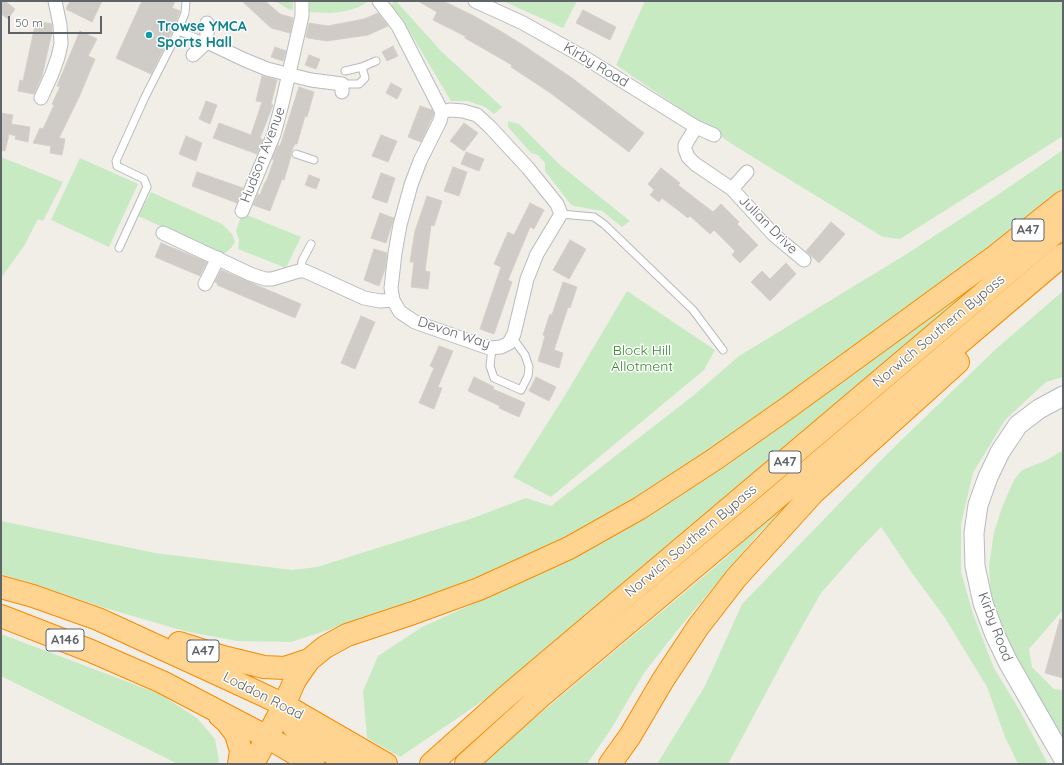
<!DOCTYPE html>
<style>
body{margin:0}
#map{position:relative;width:1064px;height:765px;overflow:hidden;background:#f1eee7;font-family:Quicksand,sans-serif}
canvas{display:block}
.frame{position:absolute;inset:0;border:2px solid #5e6468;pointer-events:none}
.scale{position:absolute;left:8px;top:16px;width:94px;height:18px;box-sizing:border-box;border:2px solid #5e6468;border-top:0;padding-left:5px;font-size:12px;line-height:14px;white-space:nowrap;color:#5e6468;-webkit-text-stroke:3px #fff;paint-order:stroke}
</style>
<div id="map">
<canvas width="1064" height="765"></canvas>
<div class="frame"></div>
<div class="scale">50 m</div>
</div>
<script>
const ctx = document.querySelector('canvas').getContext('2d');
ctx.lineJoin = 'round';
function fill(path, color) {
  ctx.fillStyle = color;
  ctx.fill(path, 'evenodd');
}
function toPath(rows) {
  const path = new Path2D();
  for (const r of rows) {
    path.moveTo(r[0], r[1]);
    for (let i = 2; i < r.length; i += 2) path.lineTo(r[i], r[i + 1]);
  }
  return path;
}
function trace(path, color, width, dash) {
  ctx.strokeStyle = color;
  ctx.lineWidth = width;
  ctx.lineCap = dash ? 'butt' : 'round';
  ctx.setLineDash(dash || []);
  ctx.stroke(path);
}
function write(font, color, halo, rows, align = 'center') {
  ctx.font = font + ' Quicksand,sans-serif';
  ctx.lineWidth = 3;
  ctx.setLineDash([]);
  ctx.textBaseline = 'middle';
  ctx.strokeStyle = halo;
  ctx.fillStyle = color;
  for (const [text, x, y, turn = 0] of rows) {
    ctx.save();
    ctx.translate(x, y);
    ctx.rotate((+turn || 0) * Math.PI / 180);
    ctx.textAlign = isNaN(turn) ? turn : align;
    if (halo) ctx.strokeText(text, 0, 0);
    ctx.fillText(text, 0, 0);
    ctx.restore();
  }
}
fill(toPath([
 [275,1,293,1,293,10,290,10],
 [310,1,369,1,359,7,346,11,331,13,309,12],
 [394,1,396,1,441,51,502,107,494,114,485,107,468,101,451,101,401,17,391,6],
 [503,1,577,1,563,28],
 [645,1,1063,1,1063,136,900,239,883,237,735,146,616,65],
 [508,121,519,124,560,165,630,221,622,227,602,211,574,206,571,205,545,171,545,163,538,155,531,153,508,127],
 [1063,150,1063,189,948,281,707,451,632,499,561,539,471,580,405,605,291,642,237,641,184,631,102,607,37,585,1,574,1,521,155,553,292,570,317,567,473,518,526,498,551,506,694,395,739,356,905,255,996,196],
 [1,157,63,182,43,221,38,219,24,246,1,278],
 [80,158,138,184,109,247,51,220],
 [151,192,222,224,232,234,235,242,231,248,225,253,220,253,138,216],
 [242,213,301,237,286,268,238,249,239,240,236,231],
 [997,263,999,265,499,690,400,757,367,738,363,691,378,656,422,627,574,558,644,519,720,470,791,420],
 [627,291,715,350,704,370,551,497,513,477,564,397],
 [1063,291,1063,377,1046,382,1005,420,973,473,961,524,961,572,973,614,994,668,1020,711,1048,764,1018,764,1005,737,987,687,945,618,912,573,881,527,859,550,821,593,790,648,728,764,657,764,705,686,742,604,887,454,997,348],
 [1063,450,1063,610,1029,649,1032,667,1054,689,1063,690,1063,736,1040,702,1015,657,1003,629,991,600,989,566,994,532,1003,505,1014,480,1022,470,1047,460],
 [807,487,759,533,680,627,644,673,611,729,587,764,480,764,728,556,776,511],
 [1,634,160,694,197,718,215,739,219,761,218,764,178,764,1,676]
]), '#c8eac3');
const building = toPath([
 [1,1,5,1,15,9,8,19,1,14,1,1],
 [70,1,102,1,92,22,66,9,70,1],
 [142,1,175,1,172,8,180,11,171,34,151,74,116,58,142,1],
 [242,1,265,1,280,14,293,18,290,33,271,28,242,1],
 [418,1,443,1,474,16,502,32,523,45,572,78,644,133,629,152,549,92,511,67,512,65,465,38,465,36,433,20,437,12,418,1],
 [583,10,616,27,610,40,576,23,583,10],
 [378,13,388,26,368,35,327,41,308,38,306,37,309,23,328,26,364,19,378,13],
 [36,21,52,24,52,32,42,76,34,94,18,91,20,80,23,81,36,21],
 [80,31,97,39,88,56,95,59,80,95,59,138,65,139,62,155,50,153,51,146,33,143,40,128,43,129,54,105,52,104,60,87,57,86,80,31],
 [393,46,398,56,387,61,382,52,393,46],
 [275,47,286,51,283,61,271,57,275,47],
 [309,55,320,59,316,69,305,65,309,55],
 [262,76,277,80,271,104,273,105,260,138,263,140,257,154,213,138,219,123,251,135,262,102,256,101,262,76],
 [391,83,402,89,397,99,386,93,391,83],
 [299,87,314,92,307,117,305,116,297,144,295,144,291,152,291,156,284,180,282,179,270,211,253,205,258,194,260,195,265,182,266,182,274,160,272,159,278,145,280,146,299,87],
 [206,101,217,105,210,124,199,119,206,101],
 [420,106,432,110,434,113,432,118,421,142,408,137,420,106],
 [1,113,13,115,11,124,30,127,28,142,15,139,16,136,9,134,5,151,1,150,1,113],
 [464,123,478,133,464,151,450,141,464,123],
 [381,135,397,141,388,162,372,156,381,135],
 [186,136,202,143,196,161,179,154,186,136],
 [466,152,484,159,479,171,461,164,466,152],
 [453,167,467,172,459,196,444,191,453,167],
 [661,168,680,183,678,185,713,212,721,204,739,222,737,224,758,245,740,263,732,255,735,251,714,230,710,234,690,216,688,218,662,198,659,202,650,195,654,190,648,184,661,168],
 [197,172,243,188,237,203,192,186,197,172],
 [381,173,395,178,387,203,372,198,381,173],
 [309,175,320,179,316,189,305,185,309,175],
 [427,196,442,201,434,226,431,225,425,271,430,272,428,289,411,287,414,262,410,262,415,231,427,196],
 [530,203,544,210,534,229,530,227,508,280,512,282,494,334,480,329,501,267,494,264,508,232,514,235,530,203],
 [380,213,394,218,386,243,371,238,380,213],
 [831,222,845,234,819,263,806,251,831,222],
 [570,240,586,249,569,279,553,270,570,240],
 [161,243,207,262,200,276,155,257,161,243],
 [374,249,387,253,385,269,379,286,364,280,374,249],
 [786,263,796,274,770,301,751,282,762,271,770,279,786,263],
 [221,270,301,304,295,318,217,285,218,284,215,282,221,270],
 [563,282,577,287,570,308,568,307,554,350,563,353,559,368,538,361,545,336,543,335,550,314,552,315,563,282],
 [361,316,375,322,355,369,341,363,361,316],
 [439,346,453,351,438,387,442,388,434,409,419,403,434,368,430,366,439,346],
 [474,377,494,387,493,389,525,403,519,417,499,408,500,406,468,391,474,377],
 [536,377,556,387,549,401,529,391,536,377],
 [1060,619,1063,620,1063,678,1045,673,1060,619]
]);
fill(building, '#cfcbc6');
trace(building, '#d7cfc5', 1);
const lane = toPath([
 [178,31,207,42],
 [345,71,362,67],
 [342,84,359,84,365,78,362,67,376,61],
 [296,154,314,160],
 [561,214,594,217,605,225,693,310,723,350],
 [119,248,147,187,144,179,117,166,116,161,145,97,176,36,185,13,186,1],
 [301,270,302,261,311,244],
 [492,348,490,366,494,378,521,390,528,376,529,367,525,355,512,337]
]);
const street = toPath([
 [379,1,398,26,442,112,440,121,420,161,411,185,400,225,395,253,391,288,393,300,400,312,415,322,489,348,501,347,509,343,514,334,527,279,537,254,561,214,557,204,528,168,490,127,477,115,463,111,450,110,442,112],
 [475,1,523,23,587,59,696,127,714,135],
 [207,23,207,42,245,60,267,69,311,80,342,84,342,92],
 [193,55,207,42],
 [41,98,52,74,58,57,61,44,60,25,55,1],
 [696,127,685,145,685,149,688,157,695,164,732,189,774,235,804,260],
 [732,189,747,172],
 [242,211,274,134,282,104,302,16,302,1],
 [163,233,250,274,265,279,272,279,299,271,305,271,364,298,380,301,393,300],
 [205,284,218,258]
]);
const secondary = toPath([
 [1063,396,1039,409,1018,425,1000,452,988,477,978,505,974,533,975,566,983,603,995,635,1008,662,1063,758]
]);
const highway = toPath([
 [1,587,33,596,98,619,259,693,284,705,386,764],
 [1,616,91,651,162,682,267,737,313,764],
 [179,643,223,657,264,667,285,668,309,660],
 [284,705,288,720,298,732,308,740,352,764],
 [220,716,227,722,236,734,241,751,239,764],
 [253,764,284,705,295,680,309,660,325,647,347,635,413,613,479,589,569,548,640,508,715,459,786,409,993,258,1063,202],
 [431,764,506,697,1063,226],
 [466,764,541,696,773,501,1063,255],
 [610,764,630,736,663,680,698,627,736,578,814,492,958,362]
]);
trace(lane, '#b7bbbe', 9);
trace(street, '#b7bbbe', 15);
trace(secondary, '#b5bbbf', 21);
trace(highway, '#f98a00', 24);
trace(lane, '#fff', 7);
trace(street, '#fff', 13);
trace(secondary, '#fff', 19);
trace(highway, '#ffd491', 22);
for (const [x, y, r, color] of [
 [149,35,4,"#0f9aa8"]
]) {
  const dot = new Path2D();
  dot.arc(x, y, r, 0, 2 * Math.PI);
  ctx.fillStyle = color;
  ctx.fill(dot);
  trace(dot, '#fff', 1.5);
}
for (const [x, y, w] of [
 [1028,230,32],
 [785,462,32],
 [65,640,38],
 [203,651,32]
]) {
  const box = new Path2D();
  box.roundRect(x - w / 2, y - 11, w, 22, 3);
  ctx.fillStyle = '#fff';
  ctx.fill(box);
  trace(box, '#5e6468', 1);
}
write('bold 13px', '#5e6468', null, [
 ["A47",1028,230],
 ["A47",785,462],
 ["A146",65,640],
 ["A47",203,651]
]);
write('bold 14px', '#0d838f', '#fff', [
 ["Trowse YMCA",157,27],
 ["Sports Hall",157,43]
], 'left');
write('14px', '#5e6468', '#fff', [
 ["Kirby Road",596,65,31],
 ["Hudson Avenue",263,155,-69],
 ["Julian Drive",768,225,45],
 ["Norwich Southern Bypass",939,331,-40],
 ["Devon Way",454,333,18],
 ["Norwich Southern Bypass",691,541,-40],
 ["Kirby Road",995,627,69],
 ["Loddon Road",263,696,27]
]);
write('14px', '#378630', '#fff', [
 ["Block Hill",642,351],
 ["Allotment",642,367]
]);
</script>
